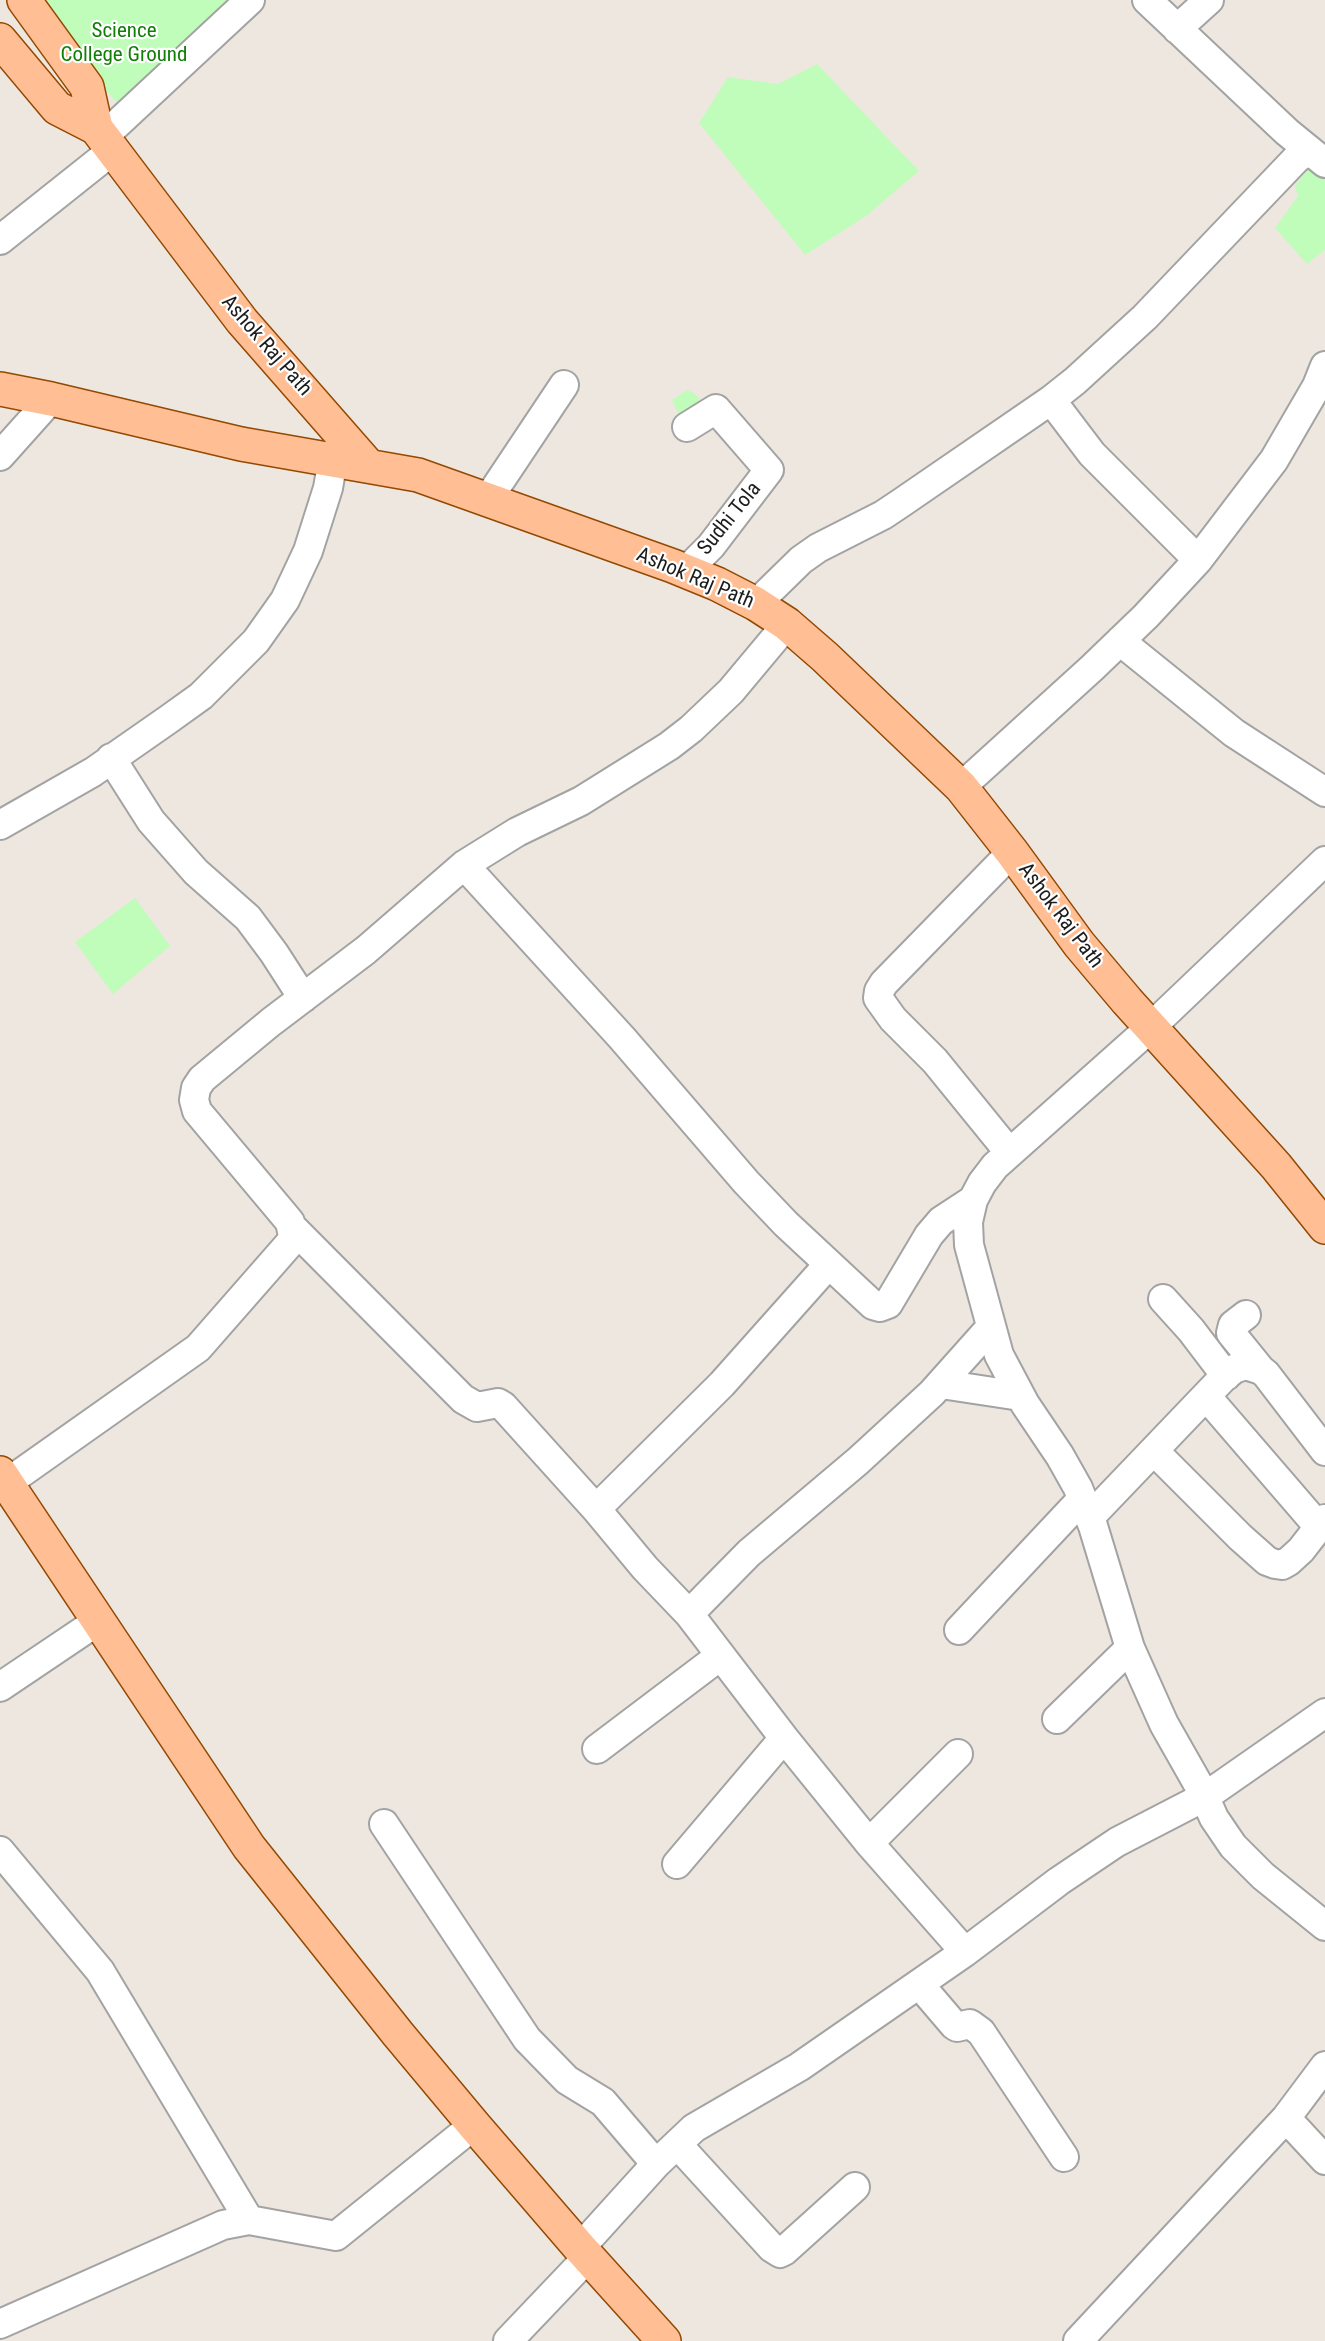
<!DOCTYPE html>
<style>
body{margin:0}
canvas{display:block;background:#eee7e0}
</style>
<canvas width="1325" height="2341"></canvas>
<script>
const ctx = document.querySelector('canvas').getContext('2d');
ctx.lineJoin = 'round';
function fill(path, color) {
  ctx.fillStyle = color;
  ctx.fill(path, 'evenodd');
}
function toPath(rows) {
  const path = new Path2D();
  for (const r of rows) {
    path.moveTo(r[0], r[1]);
    for (let i = 2; i < r.length; i += 2) path.lineTo(r[i], r[i + 1]);
  }
  return path;
}
function trace(path, color, width, dash) {
  ctx.strokeStyle = color;
  ctx.lineWidth = width;
  ctx.lineCap = dash ? 'butt' : 'round';
  ctx.setLineDash(dash || []);
  ctx.stroke(path);
}
function write(font, color, halo, rows, align = 'center') {
  ctx.font = font + ' "Roboto Condensed",sans-serif';
  ctx.lineWidth = 4.5;
  ctx.setLineDash([]);
  ctx.textBaseline = 'middle';
  ctx.strokeStyle = halo;
  ctx.fillStyle = color;
  for (const [text, x, y, turn = 0] of rows) {
    ctx.save();
    ctx.translate(x, y);
    ctx.rotate((+turn || 0) * Math.PI / 180);
    ctx.textAlign = isNaN(turn) ? turn : align;
    if (halo) ctx.strokeText(text, 0, 0);
    ctx.fillText(text, 0, 0);
    ctx.restore();
  }
}
fill(toPath([
 [28,0,232,0,123,110],
 [817,64,919,171,866,216,805,255,699,123,728,77,778,84],
 [1314,161,1325,172,1325,250,1307,264,1275,228,1298,196,1295,186],
 [687,390,694,393,709,410,687,424,679,415,672,400],
 [135,898,170,946,113,994,75,942]
]), '#c0fcba');
const minor = toPath([
 [1147,0,1287,132,1325,163],
 [1177,29,1209,0],
 [103,137,250,0],
 [0,240,113,150],
 [1051,400,1092,454,1198,560],
 [0,456,51,399],
 [488,499,564,385],
 [686,571,711,546,769,470,716,409,687,427],
 [756,604,801,560,818,548,883,515,901,503,1051,400,1075,381,1145,317,1297,158,1309,151],
 [1120,641,1234,733,1325,792],
 [111,758,151,821,196,872,248,918,274,953,303,998],
 [961,787,1092,668,1146,616,1198,560,1274,460,1317,386,1325,366],
 [0,825,93,772,169,719,201,696,256,641,285,600,308,551,328,488,333,459],
 [1325,861,1150,1028,995,1166,982,1183,973,1200,968,1222,969,1245,999,1355,1025,1404,1060,1456,1078,1488,1093,1526,1130,1648,1164,1724,1202,1791,1214,1818,1233,1846,1263,1876,1325,1926],
 [464,865,622,1038,746,1182,786,1224,873,1305,880,1307,888,1304,929,1235,941,1221,973,1200],
 [1009,1152,935,1061,893,1019,878,998,879,991,884,983,1012,852],
 [293,1228,463,1399,477,1407,498,1403,503,1406,596,1509,645,1568,689,1614,749,1553,858,1461,932,1393,990,1328],
 [1163,1299,1191,1330,1226,1376],
 [1246,1315,1233,1325,1231,1333,1261,1370],
 [941,1384,1020,1396],
 [1206,1396,1319,1527],
 [1154,1451,1240,1537,1267,1561,1275,1564,1282,1565,1289,1561,1301,1550,1325,1519],
 [7,1483,198,1348,290,1243,293,1236,290,1222,197,1111,194,1100,196,1088,202,1079,271,1022,366,950,464,865,517,832,581,801,669,746,691,729,731,691,787,624],
 [596,1509,722,1384,828,1265],
 [1090,1517,1223,1378,1234,1369,1245,1365,1261,1370,1266,1374,1325,1451],
 [689,1614,784,1738,869,1843,965,1952],
 [959,1630,1082,1499],
 [0,1687,98,1621],
 [1057,1719,1130,1648],
 [597,1749,720,1656],
 [384,1824,527,2039,567,2080,603,2102,656,2164],
 [869,1843,958,1754],
 [0,1851,100,1971,249,2220],
 [677,1864,784,1738],
 [919,1984,954,2025,957,2027,970,2024,981,2032,1064,2157],
 [1286,2118,1325,2160],
 [677,2144,772,2248,780,2253,784,2251,855,2187],
 [580,2248,656,2164,694,2128,799,2067,965,1952,1059,1881,1117,1842,1206,1796,1325,1713],
 [0,2324,223,2225,249,2220,336,2236,474,2125],
 [508,2341,588,2257],
 [1078,2341,1286,2118,1325,2066]
]);
const major = toPath([
 [24,0,87,87,96,128],
 [0,40,57,108,96,128,242,321,368,465],
 [0,389,51,399,241,444,418,475,673,566,717,584,756,604,787,624,825,657,961,787,1012,852,1079,944,1127,1001,1276,1166,1325,1227],
 [0,1473,249,1847,398,2034,474,2125,580,2248,664,2341]
]);
trace(minor, '#a3a3a3', 32);
trace(major, '#934900', 36);
trace(minor, '#fff', 28);
trace(major, '#ffbe94', 33);
write('21px', '#117e06', '#fff', [
 ["Science",124,32],
 ["College Ground",124,56]
]);
write('21px', '#1c1c1c', '#fff', [
 ["Ashok Raj Path",266,346,49],
 ["Sudhi Tola",730,519,-51],
 ["Ashok Raj Path",695,579,23],
 ["Ashok Raj Path",1060,916,53]
]);
</script>
